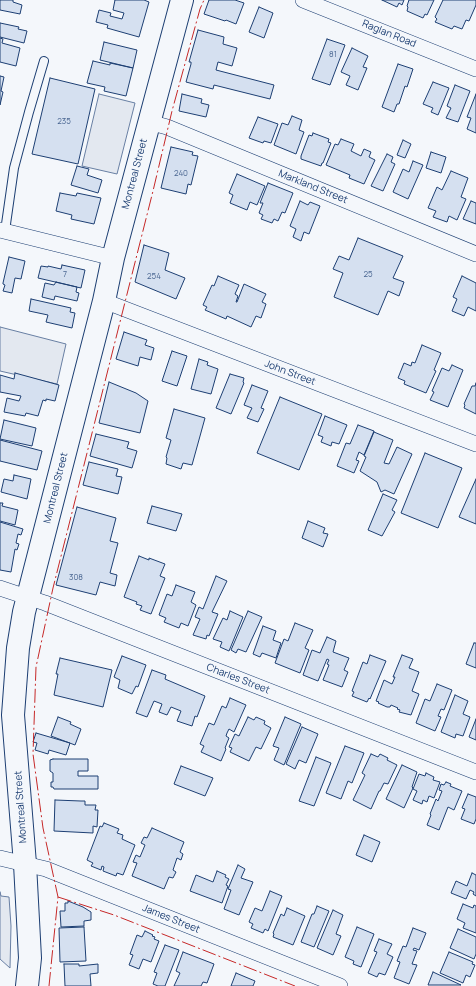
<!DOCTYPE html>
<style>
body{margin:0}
canvas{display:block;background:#f4f7fb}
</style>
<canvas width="476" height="986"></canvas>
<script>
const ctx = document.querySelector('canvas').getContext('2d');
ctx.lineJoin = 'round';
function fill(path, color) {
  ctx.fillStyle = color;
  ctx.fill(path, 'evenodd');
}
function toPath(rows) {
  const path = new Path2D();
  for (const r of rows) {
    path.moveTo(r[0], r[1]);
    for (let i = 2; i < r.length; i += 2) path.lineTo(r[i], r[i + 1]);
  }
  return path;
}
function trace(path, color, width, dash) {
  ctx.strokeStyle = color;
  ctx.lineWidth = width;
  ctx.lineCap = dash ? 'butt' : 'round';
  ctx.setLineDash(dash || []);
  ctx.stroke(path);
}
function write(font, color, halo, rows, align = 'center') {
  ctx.font = font + ' Manrope,sans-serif';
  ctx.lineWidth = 3;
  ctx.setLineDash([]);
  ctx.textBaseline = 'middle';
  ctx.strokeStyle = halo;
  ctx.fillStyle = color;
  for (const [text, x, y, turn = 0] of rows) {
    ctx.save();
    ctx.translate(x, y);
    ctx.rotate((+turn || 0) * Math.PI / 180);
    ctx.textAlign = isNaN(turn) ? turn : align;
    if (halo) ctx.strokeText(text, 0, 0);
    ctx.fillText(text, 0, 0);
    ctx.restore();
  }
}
const parking = toPath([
 [99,94,135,103,117,174,82,166,99,94],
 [0,327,66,344,57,384,0,371,0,327],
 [0,892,1,896,9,897,11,926,10,968,0,959,0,892]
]);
fill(parking, '#e3e8f0');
trace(parking, '#687fa3', 1);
const building = toPath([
 [0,0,13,0,13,2,22,5,20,14,0,10,0,0],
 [115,0,144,0,149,2,139,37,107,28,108,25,96,22,99,10,111,13,110,16,122,19,124,13,113,10,115,0],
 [209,0,235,0,244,3,236,24,226,20,225,21,204,14,209,0],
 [382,0,404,0,402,5,399,3,397,7,382,0],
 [409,0,434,0,427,15,425,14,423,18,407,11,408,7,407,6,409,0],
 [443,0,476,0,476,5,469,21,466,20,462,29,454,26,452,29,435,22,437,19,435,17,443,0],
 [259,7,273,13,264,38,249,32,259,7],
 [0,23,19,27,18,29,27,31,24,43,0,37,0,23],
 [198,30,224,37,223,44,237,48,232,66,218,62,216,70,274,85,270,99,214,85,213,89,186,82,191,64,191,62,189,62,198,30],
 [0,38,3,39,2,43,20,48,16,66,0,62,0,38],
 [327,39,345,45,330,85,312,79,327,39],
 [104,42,137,50,133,68,100,60,104,42],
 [352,48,368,56,363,67,367,68,358,90,346,85,350,76,341,72,352,48],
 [93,61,110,65,110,63,133,68,126,96,104,91,105,87,87,83,93,61],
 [398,64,413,69,407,87,405,86,399,104,397,104,394,112,382,107,398,64],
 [0,76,4,77,1,91,3,92,0,105,0,76],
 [50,78,95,89,78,164,32,154,50,78],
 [433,82,449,88,438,115,431,112,433,108,423,104,433,82],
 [455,85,470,91,458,122,446,118,451,108,447,106,455,85],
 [182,94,202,99,201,103,209,105,206,117,179,111,182,94],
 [476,94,476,133,467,129,471,118,467,117,476,94],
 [292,116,302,120,299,130,304,132,296,154,274,145,282,123,288,125,292,116],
 [258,117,278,124,271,143,264,141,263,143,249,138,258,117],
 [313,133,329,139,328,142,331,143,323,163,322,163,321,166,301,159,301,156,309,135,312,136,313,133],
 [341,139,354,144,351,151,361,156,364,149,371,152,369,157,375,160,364,184,349,178,350,175,326,165,335,144,338,145,341,139],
 [403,140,411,144,405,158,397,155,403,140],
 [171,147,193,152,192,155,198,156,191,185,188,184,186,194,161,188,171,147],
 [431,152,446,157,441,173,426,168,431,152],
 [387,154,393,157,391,162,395,164,383,191,371,186,387,154],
 [413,161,423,165,408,199,393,192,403,169,409,172,413,161],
 [77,166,89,169,87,175,102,180,98,193,71,185,77,166],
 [451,171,468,178,461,197,466,199,457,220,449,216,447,222,433,217,436,211,428,208,437,187,442,190,451,171],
 [237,174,265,186,257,205,250,202,247,210,230,203,233,195,229,193,237,174],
 [268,183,293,193,285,213,282,212,278,221,274,219,272,223,261,219,263,215,259,213,263,203,260,203,268,183],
 [60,193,76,196,77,193,101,198,94,224,71,219,72,215,56,211,60,193],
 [300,201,308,205,310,202,320,206,309,234,304,232,301,241,293,237,296,229,290,226,300,201],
 [471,201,476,203,476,224,463,219,471,201],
 [358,238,403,256,393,278,404,282,399,296,388,291,378,315,334,297,343,273,333,269,339,256,349,260,358,238],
 [144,245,169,253,165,270,185,278,176,299,135,282,144,245],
 [9,257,25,261,21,279,15,278,12,293,3,291,5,285,3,284,3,283,9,257],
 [62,265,85,270,81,288,38,278,41,266,48,267,48,266,61,269,62,265],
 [218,276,239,285,235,294,238,296,236,302,237,302,244,284,266,294,262,302,266,304,261,318,256,316,251,327,227,316,226,319,205,310,207,307,203,305,212,285,214,286,218,276],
 [462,276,476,283,476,311,468,307,464,316,452,311,457,299,453,297,462,276],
 [56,282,77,287,76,292,79,293,77,301,55,296,54,300,42,297,45,283,54,285,56,282],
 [31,299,71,308,70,312,75,313,72,328,46,322,48,315,29,311,31,299],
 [124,332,147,340,145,345,154,348,151,360,140,357,138,366,116,359,124,332],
 [422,345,441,353,434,370,436,371,426,393,404,384,405,381,398,378,404,363,411,366,412,362,415,363,422,345],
 [172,351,187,356,177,386,162,381,172,351],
 [199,359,208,362,207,365,218,369,211,394,191,389,199,359],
 [452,365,463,370,448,407,430,400,434,392,432,391,442,368,449,371,452,365],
 [15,373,59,385,55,401,46,399,46,401,43,400,38,416,26,413,25,416,4,412,7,398,19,401,21,396,0,392,0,375,14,379,15,373],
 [230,374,244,378,243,382,244,383,231,414,216,408,230,374],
 [109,382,136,393,148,401,140,433,99,423,109,382],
 [476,383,476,414,464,408,465,405,464,404,472,386,475,386,476,383],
 [252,385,268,391,261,408,264,409,258,422,247,418,252,408,244,405,252,385],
 [280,397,322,414,299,470,257,453,280,397],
 [174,409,205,418,192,465,183,463,181,469,166,464,167,458,166,457,171,440,166,438,174,409],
 [325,416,347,425,339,444,332,442,331,446,321,442,323,437,318,435,325,416],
 [4,420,36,428,32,446,0,439,4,420],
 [358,425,374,431,364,455,359,452,356,460,359,461,354,473,337,466,346,443,350,444,358,425],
 [374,432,393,440,384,463,389,464,397,447,412,454,394,494,385,490,381,492,377,482,360,471,366,457,364,456,374,432],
 [96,434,129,442,127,448,137,451,132,468,90,456,96,434],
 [0,440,42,451,37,470,0,461,0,440],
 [425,453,462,468,438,528,401,513,425,453],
 [89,462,118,469,116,476,122,477,118,494,83,485,89,462],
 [14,475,31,479,27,499,1,492,4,479,13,481,14,475],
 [476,479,476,524,459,517,476,479],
 [383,494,397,500,392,510,395,512,382,536,368,530,383,494],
 [0,503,3,503,2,506,18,510,15,525,0,521,0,503],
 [152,506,182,514,176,531,147,523,152,506],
 [77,507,116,518,110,541,118,543,110,573,117,575,115,586,100,582,96,595,56,585,77,507],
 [308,521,325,528,323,533,328,534,323,547,302,538,308,521],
 [0,522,23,529,21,535,18,534,16,543,19,544,17,550,15,549,11,572,0,570,0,522],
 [139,556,149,560,149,558,165,564,160,576,165,578,151,614,140,610,142,606,136,604,137,602,124,597,139,556],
 [216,576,227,581,212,612,218,614,209,636,207,635,206,639,193,635,200,619,195,617,199,607,203,609,216,576],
 [176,585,195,592,191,602,196,605,188,626,181,623,179,628,164,622,166,618,159,615,167,594,172,596,176,585],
 [230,611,243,617,229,651,220,647,222,642,213,639,223,618,227,620,230,611],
 [248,611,262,617,246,652,238,649,236,653,231,650,248,611],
 [295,623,313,630,305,648,309,650,300,673,275,663,284,639,288,641,295,623],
 [263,626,276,631,273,640,281,643,276,658,262,653,260,657,253,654,263,626],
 [327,637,336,641,333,652,349,658,344,670,348,672,342,687,323,680,329,665,327,664,329,660,327,659,318,681,303,675,312,650,320,653,327,637],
 [474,643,476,643,476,668,466,664,474,643],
 [370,655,386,661,370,699,369,698,367,702,352,696,354,692,352,691,363,662,367,664,370,655],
 [402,655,413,659,409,668,419,672,412,691,419,694,411,715,399,712,400,710,397,709,398,708,391,705,390,707,387,707,378,703,379,702,376,701,384,680,392,684,395,677,393,677,402,655],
 [122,656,146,665,138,687,136,686,132,694,118,688,120,680,114,677,122,656],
 [60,658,112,670,103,707,54,695,58,674,56,674,60,658],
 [152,670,166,675,165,679,205,696,197,717,195,716,192,726,177,721,181,711,171,707,167,715,159,712,162,704,154,701,147,717,136,713,152,670],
 [437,684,452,690,444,710,441,709,438,716,441,717,435,731,416,723,425,699,430,701,437,684],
 [455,695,468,701,463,714,470,717,463,736,456,734,455,738,441,732,455,695],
 [230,698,246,705,234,732,229,729,227,733,226,736,229,738,225,748,226,749,221,761,201,752,204,746,200,744,209,723,214,725,222,706,226,708,230,698],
 [58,717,71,722,70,724,81,729,75,745,51,736,58,717],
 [248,717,254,720,256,717,265,721,264,724,271,728,261,749,256,747,249,761,230,752,232,748,229,747,235,734,239,736,248,717],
 [285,717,301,724,284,765,274,760,279,748,273,746,285,717],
 [476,719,476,740,469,737,476,719],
 [302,727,318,734,306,763,299,760,295,769,286,764,302,727],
 [36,733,70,743,66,755,49,750,48,754,35,750,37,743,33,742,36,733],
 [345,746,364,753,352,783,348,781,341,799,326,793,345,746],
 [371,754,378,757,380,754,388,758,387,760,397,765,388,784,384,783,380,791,379,791,371,809,353,800,365,775,362,773,371,754],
 [316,757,331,763,314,806,299,801,316,757],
 [53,759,88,759,88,771,78,771,78,776,98,776,98,789,54,789,53,787,51,787,51,782,53,782,53,773,50,771,50,760,53,759],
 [402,765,417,772,412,787,413,788,404,808,386,799,402,765],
 [181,766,213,778,205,796,174,784,181,766],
 [426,773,434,777,433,780,440,782,434,798,429,796,427,802,423,800,422,804,413,800,417,791,413,789,419,774,425,776,426,773],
 [446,782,451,784,450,786,462,791,454,810,448,807,439,830,427,825,431,815,430,814,436,799,438,801,442,791,439,790,441,784,444,785,446,782],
 [468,794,476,797,476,819,474,824,461,819,465,809,462,808,468,794],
 [55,800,81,801,85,801,85,805,96,805,95,810,98,810,97,827,93,826,93,833,54,831,55,800],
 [104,823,119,829,117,833,123,835,122,839,135,845,123,875,117,873,116,876,103,871,104,867,102,866,101,870,91,866,93,863,87,860,100,826,102,827,104,823],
 [152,828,184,842,180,852,183,854,181,860,177,858,173,870,176,872,173,878,169,877,164,889,132,876,137,863,133,862,136,855,140,857,145,845,141,843,144,837,147,838,152,828],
 [364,835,380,842,372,862,356,855,364,835],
 [238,865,245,869,241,878,253,882,239,915,224,909,231,890,228,889,238,865],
 [217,871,226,875,225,877,229,879,226,885,228,886,222,903,190,891,196,875,213,882,217,871],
 [472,873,476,875,476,896,473,894,474,892,470,890,466,899,451,893,456,881,467,886,472,873],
 [270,891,282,896,268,931,265,929,263,933,251,928,253,924,249,922,255,908,262,911,270,891],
 [68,901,83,907,91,912,91,920,84,921,84,926,61,927,60,911,65,911,65,903,68,903,68,901],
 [463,904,473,908,474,905,476,906,476,933,463,928,465,923,457,919,463,904],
 [317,906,329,911,314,947,301,942,312,914,314,914,317,906],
 [287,908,305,916,293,945,273,937,274,934,273,933,281,914,284,916,287,908],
 [333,910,343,915,336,934,341,936,333,955,317,948,333,910],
 [84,927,86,961,60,962,59,928,84,927],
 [357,927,374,934,361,967,353,964,354,961,345,957,357,927],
 [413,928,426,933,419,950,414,948,413,950,417,951,412,964,417,965,409,984,394,978,400,962,397,961,403,946,406,947,413,928],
 [458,929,476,937,476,954,474,959,450,948,458,929],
 [145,931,153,935,152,936,155,937,154,939,159,941,151,962,143,959,139,969,129,965,133,955,130,954,137,935,142,937,145,931],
 [379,939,392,944,387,954,393,957,385,975,379,973,377,977,368,973,377,952,374,951,379,939],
 [165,945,179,950,165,986,158,986,153,984,157,973,154,972,165,945],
 [183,952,214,964,207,983,203,982,201,986,174,986,180,973,176,971,183,952],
 [449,952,473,962,472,964,475,965,470,977,466,975,463,983,440,973,449,952],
 [64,964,79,964,79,966,98,964,98,973,90,974,91,986,65,986,64,964],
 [433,972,461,985,428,985,433,972],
 [236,973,255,981,253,986,231,986,236,973]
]);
fill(building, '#d5e0f0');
trace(building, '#1d3f73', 1);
const service = toPath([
 [5,231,14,168,29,112,44,61]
]);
const minor = toPath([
 [303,0,476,69],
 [149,122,167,127,476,254],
 [0,230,113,258],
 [104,301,476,444],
 [0,588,45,603,476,772],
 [0,858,46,869,340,986]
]);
const secondary = toPath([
 [27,986,30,958,25,864,13,715,18,648,24,612,104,301,113,258,182,0]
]);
trace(service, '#1d3f73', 10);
trace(minor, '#1d3f73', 16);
trace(secondary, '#1d3f73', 24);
trace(service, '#f4f7fb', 8);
trace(minor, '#f4f7fb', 15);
trace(secondary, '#f4f7fb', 22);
trace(toPath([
 [58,897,114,915,295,986],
 [49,986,58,897,43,828,33,754,36,667,53,588,153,191,172,111,200,9,204,0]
]), '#c62828', 1, [14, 3, 2, 3]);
write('8px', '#4b6792', null, [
 ["81",333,55],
 ["235",64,122],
 ["240",181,174],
 ["7",65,275],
 ["25",368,275],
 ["254",154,277],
 ["308",76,578]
]);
write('10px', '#1d3f73', '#f4f7fb', [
 ["Raglan Road",389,34,22],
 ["Montreal Street",135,174,-75],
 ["Markland Street",313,187,22],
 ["John Street",290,373,21],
 ["Montreal Street",56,488,-76],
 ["Charles Street",238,679,21],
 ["Montreal Street",21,807,-94],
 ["James Street",171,919,22]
]);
</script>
